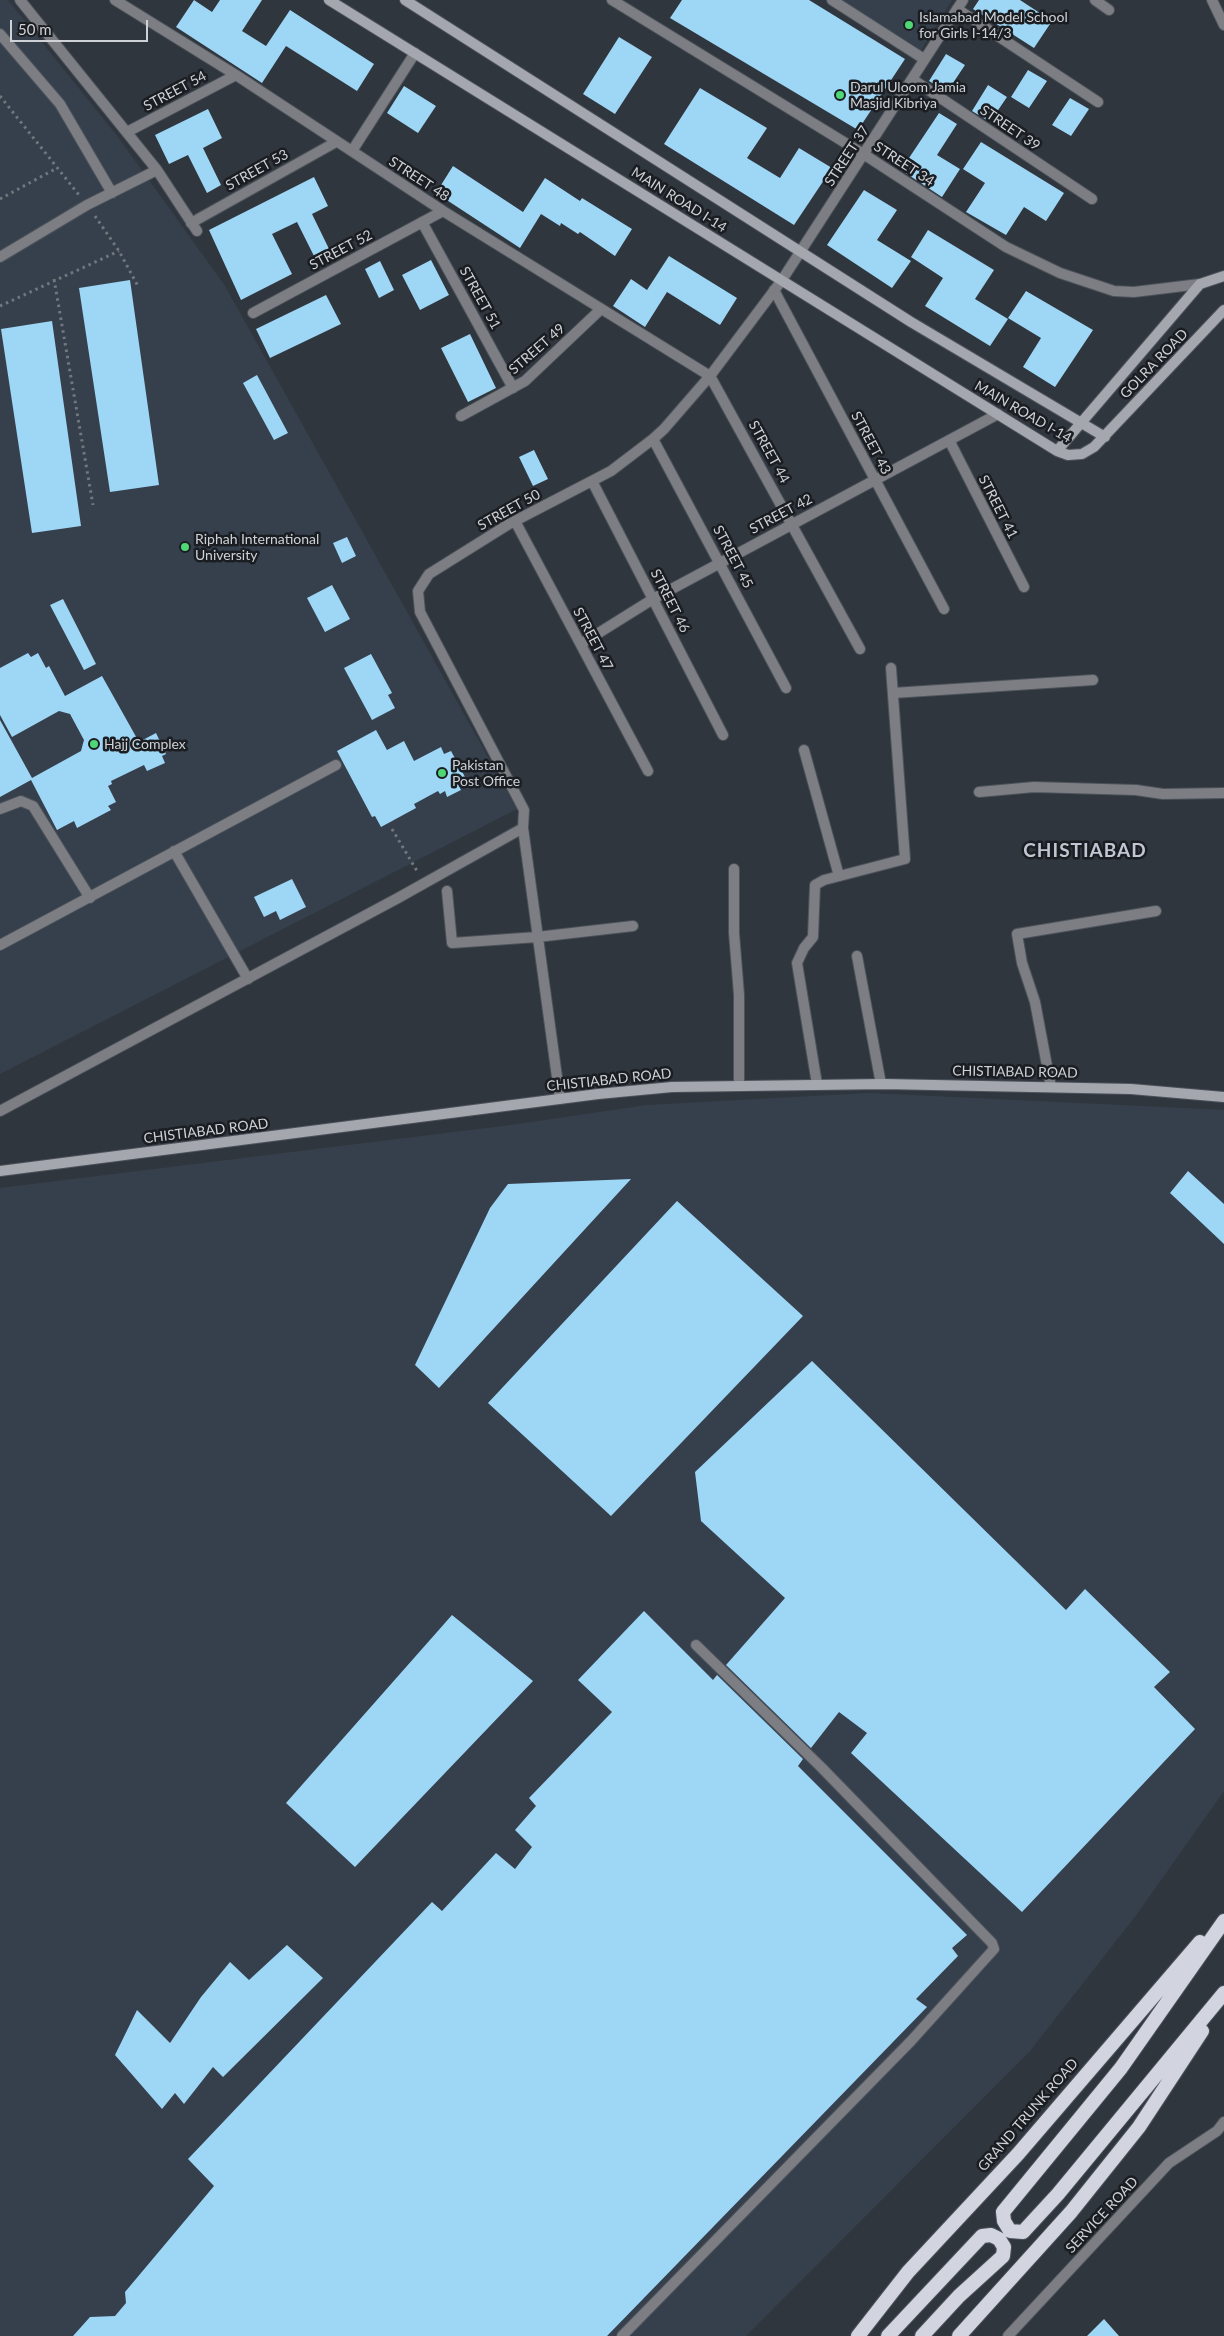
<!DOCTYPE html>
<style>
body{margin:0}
#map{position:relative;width:1224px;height:2336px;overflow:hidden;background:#30363e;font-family:Lato,sans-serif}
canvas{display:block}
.scale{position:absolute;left:10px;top:20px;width:138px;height:22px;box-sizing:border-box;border:2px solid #ced2d7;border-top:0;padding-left:6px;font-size:15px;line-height:18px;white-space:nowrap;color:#ced2d7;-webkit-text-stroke:4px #1a1d21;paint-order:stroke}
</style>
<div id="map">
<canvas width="1224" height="2336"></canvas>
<div class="scale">50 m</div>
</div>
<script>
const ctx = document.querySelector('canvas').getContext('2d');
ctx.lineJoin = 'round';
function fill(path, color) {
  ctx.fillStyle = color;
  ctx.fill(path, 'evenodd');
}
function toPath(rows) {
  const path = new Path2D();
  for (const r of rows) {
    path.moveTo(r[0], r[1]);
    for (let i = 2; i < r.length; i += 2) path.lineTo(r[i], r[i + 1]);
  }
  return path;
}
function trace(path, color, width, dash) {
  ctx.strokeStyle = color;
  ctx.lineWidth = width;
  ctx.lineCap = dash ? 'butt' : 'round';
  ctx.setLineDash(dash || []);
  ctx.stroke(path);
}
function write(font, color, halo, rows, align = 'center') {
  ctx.font = font + ' Lato,sans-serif';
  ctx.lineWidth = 5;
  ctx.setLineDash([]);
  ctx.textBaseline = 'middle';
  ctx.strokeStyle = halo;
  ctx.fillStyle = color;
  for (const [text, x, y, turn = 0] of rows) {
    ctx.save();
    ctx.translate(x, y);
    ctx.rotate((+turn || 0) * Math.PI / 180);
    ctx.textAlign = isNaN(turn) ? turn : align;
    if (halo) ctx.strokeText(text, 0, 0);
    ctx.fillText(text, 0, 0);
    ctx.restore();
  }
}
fill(toPath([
 [0,0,8,0,118,137,225,286,517,809,0,1074],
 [842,0,952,0,921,50],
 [869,1093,1224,1110,1224,1791,1137,1914,1030,2051,746,2336,0,2336,0,1188,511,1125,647,1105]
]), '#36404d');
fill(toPath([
 [194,0,212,12,220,0,262,0,242,31,266,46,290,10,374,64,357,91,286,46,262,83,176,27],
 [682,0,809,0,905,59,858,130,670,18],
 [979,0,1020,0,1052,21,1034,48,973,9],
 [619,37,652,57,615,114,583,94],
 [946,54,965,65,947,92,929,81],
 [1028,70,1047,81,1029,108,1011,97],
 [988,85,1007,97,990,122,972,111],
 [404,86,436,106,418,133,387,113],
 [700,88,767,128,747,158,780,178,799,148,832,168,794,225,664,144],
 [1070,98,1089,109,1071,136,1052,125],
 [208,109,222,138,203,148,221,185,207,193,188,155,169,164,155,135],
 [939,113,957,124,937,155,960,169,942,197,901,170],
 [981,142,1064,193,1046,221,1024,207,1006,235,966,212,985,183,963,169],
 [453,166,523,212,545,178,580,201,582,198,632,229,615,256,580,232,578,234,561,223,560,226,541,214,520,248,436,193],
 [314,177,328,206,312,214,331,253,316,260,297,222,272,234,292,274,241,300,209,230],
 [864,190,897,210,877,240,911,261,892,288,827,245],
 [928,230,994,270,975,299,1008,319,990,346,925,306,943,278,911,257],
 [669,256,737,298,720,325,667,292,645,327,613,306,631,279,647,290],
 [431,260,449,295,420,310,402,275],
 [380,261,394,290,379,298,365,269],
 [130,280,159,485,110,492,79,288],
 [1026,291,1093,330,1055,387,1023,367,1041,338,1008,318],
 [326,295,341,324,270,358,256,329],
 [52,321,81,526,32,533,1,329],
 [470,334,496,388,468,402,441,348],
 [257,375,288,433,274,440,243,383],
 [534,450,548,479,533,486,519,457],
 [347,537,356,556,342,563,333,543],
 [332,585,350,619,325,632,307,598],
 [63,599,96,664,84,670,50,605],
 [28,653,31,657,38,653,46,668,49,666,65,696,102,676,139,742,156,733,166,754,162,756,165,763,147,771,144,765,111,781,112,784,108,786,116,802,108,806,111,810,77,828,74,821,57,830,31,780,0,797,0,720,32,778,81,751,84,740,70,714,59,711,12,737,0,715,0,668],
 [371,654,392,693,388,695,395,708,372,720,344,668],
 [376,730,387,750,404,741,414,761,441,747,444,754,451,751,465,777,456,781,461,790,447,797,445,791,440,794,438,791,414,804,416,808,381,827,375,816,372,817,337,751],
 [292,879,306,907,280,920,276,911,264,917,254,897],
 [1188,1171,1224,1204,1224,1244,1170,1193],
 [631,1179,439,1388,415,1365,490,1208,508,1184],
 [677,1201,803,1316,611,1516,488,1403],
 [812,1361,1066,1610,1085,1589,1170,1672,1154,1687,1195,1729,1022,1912,851,1753,867,1733,839,1712,811,1748,726,1665,785,1598,701,1521,695,1472],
 [644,1611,713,1680,717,1675,803,1759,798,1766,967,1935,952,1948,958,1956,916,1999,927,2007,607,2336,73,2336,90,2317,115,2316,126,2303,125,2292,214,2186,188,2159,432,1902,442,1911,496,1853,515,1869,532,1847,515,1830,536,1806,529,1798,612,1712,578,1680],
 [452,1615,533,1681,355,1867,286,1803],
 [287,1945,323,1978,223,2077,213,2067,184,2104,175,2093,162,2109,115,2055,137,2010,170,2043,201,1997,230,1962,249,1980],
 [1104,2319,1119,2336,1087,2336]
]), '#9ed6f6');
const service = toPath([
 [20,0,157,170,197,231],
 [0,34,60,104,112,193],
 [0,257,87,205,157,170],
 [804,750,839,876],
 [979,792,1034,787,1136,790,1163,794,1224,793],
 [0,809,21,801,33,806,90,898],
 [523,828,560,1099],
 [174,851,248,979],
 [734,869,734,933,739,995,739,1085],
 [447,891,452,943,537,937,633,926],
 [0,945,336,765],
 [857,956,881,1084],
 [1051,1087,1035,1002,1022,963,1017,934,1156,911],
 [622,2336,911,2041,994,1949,992,1943,821,1767,696,1645],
 [1008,2336,1169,2163,1217,2131,1224,2122]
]);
const minor = toPath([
 [115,0,236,75,443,211,710,376,860,649],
 [612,0,865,155,1006,247,1060,273,1114,291,1134,292,1200,284],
 [832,0,924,59],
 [1095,0,1109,10],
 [1212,0,1224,25],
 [957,9,1098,102],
 [912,79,1092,199],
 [127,132,236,75],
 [352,151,415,53],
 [422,222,513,388],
 [191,223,336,142],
 [774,290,944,609],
 [253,313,443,211],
 [461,416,525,381,600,310],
 [653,439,786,688],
 [949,440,1024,587],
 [592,481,723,735],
 [515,521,648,771],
 [581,644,653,599,998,414],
 [893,693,1093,680],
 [817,1084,797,963,804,948,813,937,815,885,824,880,905,859,891,668],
 [0,1111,398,898,523,828,524,810,420,612,418,591,429,574,509,524,611,471,653,439,664,429,710,376,782,280,963,0]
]);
const secondary = toPath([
 [329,0,1057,451,1068,455,1082,454,1094,447,1224,310],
 [405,0,911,322,1105,437],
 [1057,451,1200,284,1224,276],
 [0,1171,598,1094,672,1087,884,1084,1131,1089,1224,1097]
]);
const trunk = toPath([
 [1224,1921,1121,2068,1003,2212,1004,2221,1010,2231,1023,2232,1058,2194,1224,1993],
 [858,2336,908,2272,1018,2154,1200,1942],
 [888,2336,982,2236,991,2235,999,2239,1004,2247,1003,2256,959,2296,922,2336],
 [959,2336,1071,2212,1139,2127,1202,2031]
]);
trace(service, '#4c525a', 12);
trace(minor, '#4c525a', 12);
trace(secondary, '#4c525a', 12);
trace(trunk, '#4c525a', 16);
trace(toPath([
 [0,96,79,195],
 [0,199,57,168],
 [95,216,119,251,139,288],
 [54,279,93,505],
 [0,306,119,251],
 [392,829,417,871]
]), '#71777d', 3, [2.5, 4]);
trace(service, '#7d7e83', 10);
trace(minor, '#7d7e83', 10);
trace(secondary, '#a5a7af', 10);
trace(trunk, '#d2d4e0', 14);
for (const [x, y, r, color] of [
 [909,25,5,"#4fd675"],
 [840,95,5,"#4fd675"],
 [185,547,5,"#4fd675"],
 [94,744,5,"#4fd675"],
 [442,773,5,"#4fd675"]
]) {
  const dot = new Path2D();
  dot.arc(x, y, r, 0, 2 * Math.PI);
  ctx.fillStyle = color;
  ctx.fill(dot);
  trace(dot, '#1a1d21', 2);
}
write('14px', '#ced2d7', '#1a1d21', [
 ["Islamabad Model School",919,17],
 ["for Girls I-14/3",919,33],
 ["Darul Uloom Jamia",850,87],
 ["Masjid Kibriya",850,103],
 ["Riphah International",195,539],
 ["University",195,555],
 ["Hajj Complex",104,744],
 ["Pakistan",452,765],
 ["Post Office",452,781]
], 'left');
write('14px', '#ced2d7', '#1a1d21', [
 ["STREET 54",175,91,-28],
 ["STREET 39",1010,128,34],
 ["STREET 37",847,156,-57],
 ["STREET 34",904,164,33],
 ["STREET 53",257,170,-29],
 ["STREET 48",419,179,33],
 ["MAIN ROAD I-14",679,200,32],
 ["STREET 52",341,250,-28],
 ["STREET 51",480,298,61],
 ["STREET 49",537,349,-41],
 ["GOLRA ROAD",1154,364,-46],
 ["MAIN ROAD I-14",1023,412,30],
 ["STREET 43",871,443,62],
 ["STREET 44",769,452,61],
 ["STREET 41",998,507,63],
 ["STREET 50",509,510,-29],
 ["STREET 42",781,514,-28],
 ["STREET 45",733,557,62],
 ["STREET 46",670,601,63],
 ["STREET 47",593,639,62],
 ["CHISTIABAD ROAD",1015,1072,1],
 ["CHISTIABAD ROAD",609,1080,-6],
 ["CHISTIABAD ROAD",206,1131,-7],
 ["GRAND TRUNK ROAD",1028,2115,-49],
 ["SERVICE ROAD",1102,2215,-47]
]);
ctx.letterSpacing = '1px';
write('bold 19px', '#c0c7d2', '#1a1d21', [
 ["CHISTIABAD",1085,851]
]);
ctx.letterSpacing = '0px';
</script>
